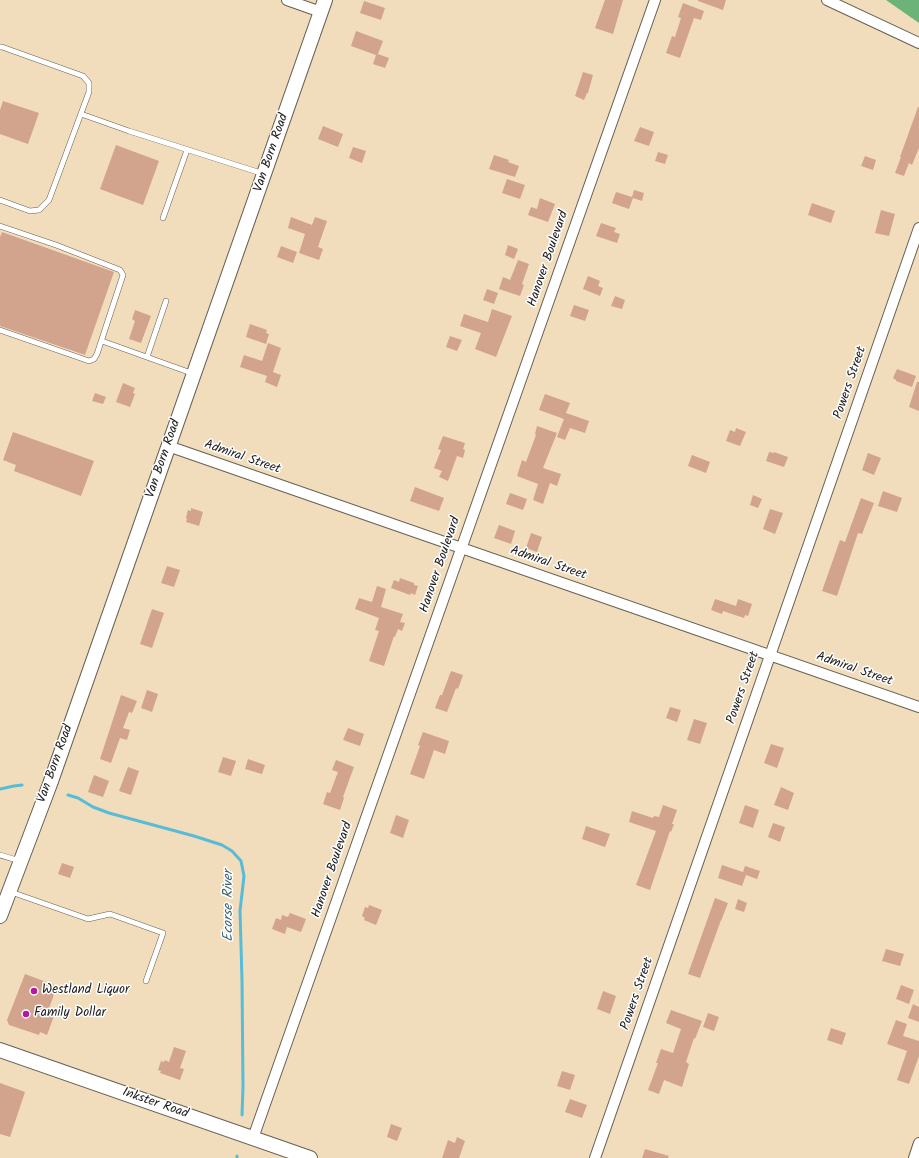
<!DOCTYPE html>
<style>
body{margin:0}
canvas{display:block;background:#f1ddbc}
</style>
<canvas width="919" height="1158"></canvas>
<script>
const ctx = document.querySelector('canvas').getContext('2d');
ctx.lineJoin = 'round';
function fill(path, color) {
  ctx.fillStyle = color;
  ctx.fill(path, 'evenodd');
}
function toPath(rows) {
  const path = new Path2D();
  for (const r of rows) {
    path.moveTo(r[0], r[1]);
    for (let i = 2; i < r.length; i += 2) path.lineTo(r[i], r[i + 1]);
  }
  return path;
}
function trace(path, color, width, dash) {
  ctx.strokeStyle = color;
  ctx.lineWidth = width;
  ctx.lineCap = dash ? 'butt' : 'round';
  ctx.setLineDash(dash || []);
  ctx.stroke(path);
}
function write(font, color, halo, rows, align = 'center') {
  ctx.font = font + ' Kalam,sans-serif';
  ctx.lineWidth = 3;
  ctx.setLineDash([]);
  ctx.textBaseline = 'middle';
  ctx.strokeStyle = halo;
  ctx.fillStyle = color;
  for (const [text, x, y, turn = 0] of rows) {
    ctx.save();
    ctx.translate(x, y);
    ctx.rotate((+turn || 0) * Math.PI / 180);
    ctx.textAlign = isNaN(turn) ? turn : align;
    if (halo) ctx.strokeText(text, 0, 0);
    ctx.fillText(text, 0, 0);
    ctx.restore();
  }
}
fill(toPath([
 [886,0,919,0,919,23]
]), '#6cb37a');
trace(toPath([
 [0,789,14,786,22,785],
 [68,795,78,798,93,807,109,813,194,836,222,845,232,851,241,861,244,876,240,911,242,980,243,1087,242,1115],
 [237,1158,237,1156]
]), '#58bbd7', 3);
fill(toPath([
 [605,0,623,0,613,34,595,28],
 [698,0,726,0,723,10,698,1],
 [364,1,385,8,381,20,360,13],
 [683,3,704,11,701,20,694,18,680,58,666,53,672,36,675,37,681,18,678,17],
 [356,31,383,41,378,54,389,58,385,68,373,64,376,55,351,46],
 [583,72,593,75,588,93,587,93,584,100,575,96],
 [3,101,39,113,28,144,0,134,0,110],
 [918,107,919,107,919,148,912,165,909,163,904,176,895,173,901,157,900,157],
 [323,126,343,134,338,147,318,139],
 [640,127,654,132,649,146,634,141],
 [116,145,159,161,143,205,100,189],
 [353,147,366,151,362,163,349,158],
 [658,152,668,155,665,164,655,161],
 [494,155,509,160,508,162,519,166,515,177,489,169],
 [865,156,876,160,873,170,861,166],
 [507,179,525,185,520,199,502,193],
 [634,190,644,193,642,201,633,198,629,209,612,203,616,192,632,197],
 [540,198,555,204,548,222,528,215,531,207,537,209],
 [812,203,835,211,831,223,808,215],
 [881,210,895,214,889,236,875,233],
 [291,217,312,225,315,217,327,221,318,247,323,249,319,260,299,253,305,234,288,228],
 [601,223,616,228,614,232,620,234,617,243,596,236],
 [2,232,114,272,85,355,0,326,0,237],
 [508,245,518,249,514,259,505,255],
 [281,246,297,252,293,263,277,257],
 [518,260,529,264,522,284,524,285,520,296,499,289,503,277,510,280],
 [588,276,600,281,598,286,603,288,600,296,583,289],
 [487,289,498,293,494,304,483,300],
 [615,296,625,300,622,309,611,306],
 [574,305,589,310,585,321,570,316],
 [492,309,512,316,496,357,475,349,481,333,460,326,464,314,488,322],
 [135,310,151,316,141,343,129,339,135,321,132,319],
 [250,324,267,330,266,333,269,334,266,344,246,337],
 [450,336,462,340,457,351,446,347],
 [268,343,281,348,273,372,281,375,277,387,265,382,267,376,240,367,244,355,262,361],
 [897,369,916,376,912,387,896,381,896,380,893,378],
 [917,382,919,382,919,411,909,407],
 [123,383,135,388,133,393,135,394,130,407,116,402],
 [95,393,106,397,103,404,92,401],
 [545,394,570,403,566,413,589,421,585,433,570,428,565,440,557,437,564,419,539,410],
 [537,426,557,433,543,468,561,474,557,486,550,483,543,504,533,500,538,484,517,476,522,460,526,462,536,435,535,434],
 [736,428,746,432,740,446,726,441,730,430,735,432],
 [13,432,94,461,81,496,14,471,16,465,3,460],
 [443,436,465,443,463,449,465,450,463,458,457,456,448,481,439,477,442,471,434,468,441,450,438,449],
 [769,452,774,453,774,452,788,457,784,467,766,461],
 [868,453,881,458,874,475,862,470],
 [692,455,710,462,706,473,688,466],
 [415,487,444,498,439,511,410,501],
 [883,491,902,498,897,512,878,506],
 [510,493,527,499,523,510,506,504],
 [753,495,762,499,758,508,750,505],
 [861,498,874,503,862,534,858,533,837,596,822,591,840,540,845,542],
 [191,508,203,512,199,526,186,522,187,519,186,518,188,510,191,511],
 [770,509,783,513,775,534,763,529],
 [499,525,515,531,511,544,494,538],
 [531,533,542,537,537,552,526,548],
 [167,566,180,570,174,587,161,583],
 [400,578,414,583,414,585,418,586,415,595,411,593,410,595,391,588,394,580,399,582],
 [377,586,386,589,381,607,403,614,400,622,405,623,402,631,398,629,395,637,394,636,384,666,369,661,379,631,375,630,379,618,355,609,359,598,372,602],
 [715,599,736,606,738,599,752,604,748,616,745,615,744,618,723,611,722,614,711,610],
 [152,609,164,613,152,648,140,644],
 [451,671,463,675,458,689,456,688,447,712,435,708,440,695,442,695],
 [147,690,158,694,152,712,141,708],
 [121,695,137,701,132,713,129,712,123,728,130,730,127,740,120,738,111,763,100,759],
 [670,707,681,710,677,722,666,718],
 [694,719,707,723,700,744,687,740],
 [348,728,364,734,360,746,343,740],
 [423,732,449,741,445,754,434,750,424,779,410,774,420,746,418,745],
 [771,744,784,748,777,768,764,763],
 [223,757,236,761,231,776,218,772],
 [248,759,265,765,262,774,245,769],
 [336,760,354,767,343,797,344,798,340,810,323,804,327,792,330,793,338,772,332,770],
 [128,767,139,771,131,795,119,791],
 [94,775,109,781,103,797,88,792],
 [781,787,794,793,788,810,774,805],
 [663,805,677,810,672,824,674,824,671,832,670,831,650,890,636,885,656,831,629,822,632,811,653,818,654,816,659,817],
 [745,805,759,810,753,828,739,823],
 [396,815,409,820,403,838,390,833],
 [773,823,785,827,780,842,768,837],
 [586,826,610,834,605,847,582,839],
 [62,863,74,867,70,878,58,874],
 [722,865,743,872,745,866,760,871,757,879,746,875,742,886,718,878],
 [715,898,728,903,721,921,721,920,700,978,688,974],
 [738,899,747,903,744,912,735,909],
 [369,905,382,910,376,925,364,920,365,918,362,916,365,907,368,908],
 [290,913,306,919,301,932,287,927,285,934,272,929,276,918,281,920,282,915,288,917],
 [886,949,904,954,900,966,882,961],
 [25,974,57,986,47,1014,54,1016,47,1035,40,1032,39,1035,9,1025,7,1020],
 [901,985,914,990,909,1004,896,999],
 [603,991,616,996,610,1014,597,1009],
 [913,1004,919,1007,919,1022,908,1018],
 [671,1010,702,1021,695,1039,694,1038,686,1062,689,1064,682,1087,664,1080,659,1094,648,1090,658,1063,656,1063,661,1049,673,1053,681,1029,666,1023],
 [708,1013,719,1017,714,1031,703,1027],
 [896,1020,907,1024,903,1036,919,1041,919,1056,909,1084,897,1080,907,1051,887,1044],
 [831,1028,846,1033,842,1045,827,1040],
 [174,1047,186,1051,180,1068,184,1069,180,1080,160,1073,161,1071,158,1070,161,1061,164,1062,165,1060,169,1062],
 [562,1071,575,1075,570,1090,557,1086],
 [0,1083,25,1092,10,1137,0,1134],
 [570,1099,587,1105,582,1118,565,1112],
 [391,1124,402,1128,397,1141,387,1137],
 [457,1137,465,1141,459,1158,442,1158,448,1140,455,1143],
 [645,1149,669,1156,668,1158,642,1158]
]), '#d2a38d');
const service = toPath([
 [0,47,2,47,83,76,89,83,89,92,49,200,39,210,30,211,0,200],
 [81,114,129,131,264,174],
 [163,218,187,150],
 [0,226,56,245,120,270,123,275,97,354,94,359,89,361,0,330],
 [102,341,194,374],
 [147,357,166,301],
 [0,855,20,861],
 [11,892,88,919,110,914,163,933,146,981]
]);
const minor = toPath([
 [287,0,321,12],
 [827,0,919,43],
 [168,446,919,707],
 [253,1138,655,0],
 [595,1158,919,228],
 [914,1158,919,1143]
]);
const secondary = toPath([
 [0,916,50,784,325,0],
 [0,1050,310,1158]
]);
trace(service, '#676054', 6);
trace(minor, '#676054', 12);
trace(secondary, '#676054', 16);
trace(service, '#fff', 5);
trace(minor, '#fff', 10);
trace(secondary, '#fff', 14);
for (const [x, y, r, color] of [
 [34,991,4,"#b5179e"],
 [26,1014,4,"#b5179e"]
]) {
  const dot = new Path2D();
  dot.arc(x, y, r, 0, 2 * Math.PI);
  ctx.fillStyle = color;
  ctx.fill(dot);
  trace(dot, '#fff', 1.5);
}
write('13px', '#1c1c1c', '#fff', [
 ["Van Born Road",272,153,-71],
 ["Hanover Boulevard",549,259,-71],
 ["Powers Street",851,383,-71],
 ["Admiral Street",242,458,19],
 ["Van Born Road",164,459,-71],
 ["Admiral Street",548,564,19],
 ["Hanover Boulevard",441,565,-71],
 ["Admiral Street",854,670,19],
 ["Powers Street",744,688,-71],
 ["Van Born Road",56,764,-70],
 ["Hanover Boulevard",333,870,-71],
 ["Powers Street",638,994,-71],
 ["Inkster Road",155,1104,19]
]);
write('13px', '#1c1c1c', '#fff', [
 ["Westland Liquor",42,991],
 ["Family Dollar",34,1014]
], 'left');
write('italic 14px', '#376470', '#fff', [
 ["Ecorse River",230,906,-90]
]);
</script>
